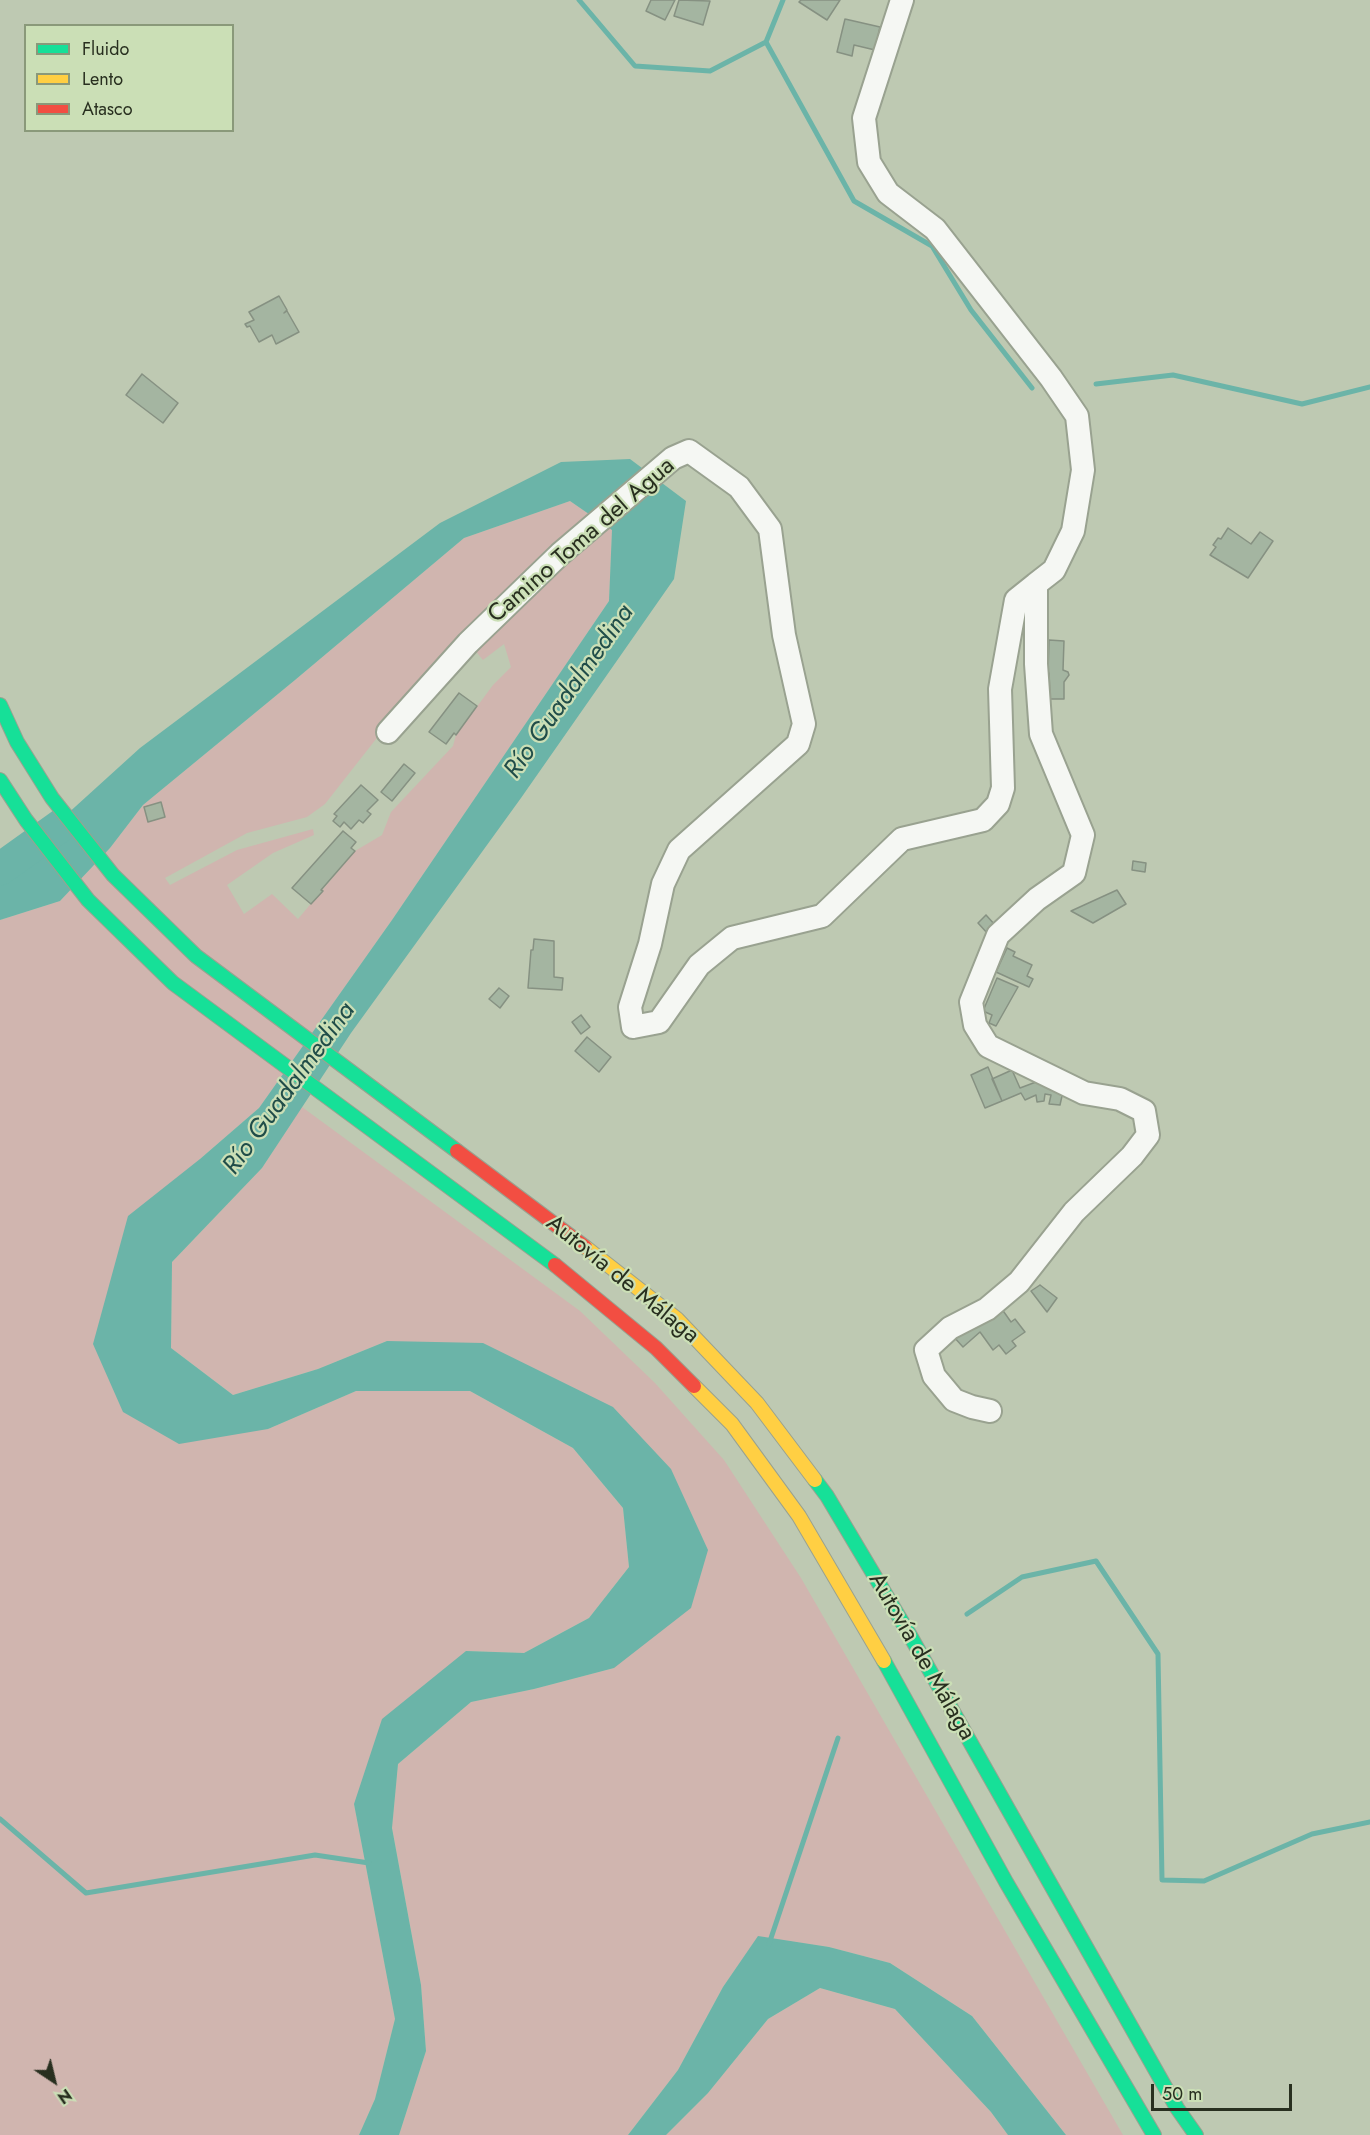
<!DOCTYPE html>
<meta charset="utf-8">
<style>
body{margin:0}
#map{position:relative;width:1370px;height:2135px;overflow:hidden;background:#bec9b2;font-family:Jost,sans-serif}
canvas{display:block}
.legend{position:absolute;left:24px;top:24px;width:210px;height:108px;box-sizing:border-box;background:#cbdfb6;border:2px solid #8a997a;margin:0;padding:8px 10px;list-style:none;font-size:18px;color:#282f1f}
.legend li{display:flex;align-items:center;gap:12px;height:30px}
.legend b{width:30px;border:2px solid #8a997a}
.north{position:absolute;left:24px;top:2051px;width:60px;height:60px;-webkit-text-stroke:4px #cbdfb6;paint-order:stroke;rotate:145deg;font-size:16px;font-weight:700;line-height:24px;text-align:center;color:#282f1f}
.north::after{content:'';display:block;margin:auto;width:21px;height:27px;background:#282f1f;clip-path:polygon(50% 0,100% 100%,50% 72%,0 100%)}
.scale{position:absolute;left:1151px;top:2084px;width:141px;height:27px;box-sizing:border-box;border:3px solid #282f1f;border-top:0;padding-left:8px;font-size:18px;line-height:21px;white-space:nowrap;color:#282f1f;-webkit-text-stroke:4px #cbdfb6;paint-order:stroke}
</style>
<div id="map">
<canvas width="1370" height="2135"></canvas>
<ul class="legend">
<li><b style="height:8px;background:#16e098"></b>Fluido</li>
<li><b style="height:8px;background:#ffcf43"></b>Lento</li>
<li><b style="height:8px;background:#f24e42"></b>Atasco</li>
</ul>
<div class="north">N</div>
<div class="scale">50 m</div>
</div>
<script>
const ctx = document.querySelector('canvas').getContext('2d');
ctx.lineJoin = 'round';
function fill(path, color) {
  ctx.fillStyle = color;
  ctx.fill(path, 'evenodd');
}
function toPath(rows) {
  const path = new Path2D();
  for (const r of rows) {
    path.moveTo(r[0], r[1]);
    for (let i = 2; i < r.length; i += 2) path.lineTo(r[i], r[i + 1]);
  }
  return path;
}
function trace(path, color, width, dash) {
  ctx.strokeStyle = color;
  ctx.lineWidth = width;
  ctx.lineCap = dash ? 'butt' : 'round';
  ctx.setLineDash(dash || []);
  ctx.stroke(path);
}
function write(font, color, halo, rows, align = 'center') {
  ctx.font = font + ' Jost,sans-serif';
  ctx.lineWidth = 4.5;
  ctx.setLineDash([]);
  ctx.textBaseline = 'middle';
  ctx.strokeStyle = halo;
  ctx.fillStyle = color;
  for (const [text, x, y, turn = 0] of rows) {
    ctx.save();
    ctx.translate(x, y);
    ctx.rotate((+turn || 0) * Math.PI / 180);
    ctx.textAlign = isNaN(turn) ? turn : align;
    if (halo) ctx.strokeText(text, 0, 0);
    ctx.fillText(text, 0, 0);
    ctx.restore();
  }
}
fill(toPath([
 [570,501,592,516,391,720,325,804,307,817,247,833,165,878,170,885,237,850,313,829,314,835,273,853,227,885,244,914,272,894,298,919,355,851,382,835,391,812,453,746,456,735,493,685,511,667,504,644,483,660,473,648,605,525,612,530,609,601,392,920,259,1108,200,1159,93,1344,268,1429,356,1391,470,1391,573,1448,623,1508,629,1567,589,1618,524,1653,466,1651,354,1804,395,2019,375,2099,359,2135,0,2135,0,920,60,901,110,848,143,805,295,680,464,538],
 [302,1107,580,1311,655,1383,724,1460,801,1578,1123,2135,1066,2135,972,2016,890,1963,829,1947,758,1937,723,1987,678,2070,628,2135,399,2135,426,2051,421,1985,392,1827,398,1764,471,1702,534,1689,614,1668,671,1469,387,1341,318,1369,233,1395,171,1348,172,1262,262,1168],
 [820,1988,895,2009,991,2112,1008,2135,666,2135,708,2093,768,2019]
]), '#d0b5af');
fill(toPath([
 [630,459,686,501,674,579,521,798,351,1033,262,1168,172,1262,171,1348,233,1395,318,1369,387,1341,483,1343,613,1407,671,1469,708,1550,691,1608,614,1668,534,1689,471,1702,398,1764,392,1828,421,1985,426,2051,399,2135,359,2135,375,2099,395,2019,354,1804,382,1719,466,1651,524,1653,589,1618,629,1567,623,1508,573,1448,470,1391,356,1391,268,1429,179,1444,123,1412,93,1344,128,1216,200,1159,259,1108,392,920,609,601,612,530,570,501,464,538,295,680,143,805,110,848,60,901,0,920,0,862,22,855,140,748,440,523,561,462],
 [758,1936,829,1947,890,1963,972,2016,1066,2135,1008,2135,991,2112,895,2009,820,1988,768,2019,708,2093,666,2135,628,2135,678,2070,723,1987]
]), '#6bb4a8');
trace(toPath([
 [579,0,635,66,710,71,766,42,783,0],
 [766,42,854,201,932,246,971,310,1032,388],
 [1096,384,1173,375,1302,404,1370,387],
 [967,1614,1022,1577,1096,1561,1158,1654,1162,1880,1204,1881,1312,1834,1370,1822],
 [0,1819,86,1893,315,1855,369,1863],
 [769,1944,838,1738]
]), '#6bb4a8', 5);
trace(toPath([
 [0,869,63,824]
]), '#6bb4a8', 33);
const building = toPath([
 [651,0,675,0,665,20,646,11,651,0],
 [679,0,710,1,703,25,674,16,679,0],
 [801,0,840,0,827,20,799,2,801,0],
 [845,19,880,27,875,50,854,45,852,56,837,52,845,19],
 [279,296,287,310,284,313,287,311,299,332,276,344,272,335,259,342,250,326,247,327,245,324,254,320,249,312,279,296],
 [142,374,178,403,163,423,126,395,142,374],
 [1228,528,1251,544,1260,532,1273,541,1248,578,1210,555,1216,547,1213,545,1218,538,1221,539,1228,528],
 [1049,640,1064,641,1063,670,1068,672,1069,675,1064,682,1064,699,1050,699,1049,673,1048,673,1049,640],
 [459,693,477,706,456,735,454,733,446,744,429,732,459,693],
 [404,764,415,773,392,801,381,792,404,764],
 [361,785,378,800,367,811,371,814,363,823,359,820,351,829,344,822,340,827,333,821,337,816,334,814,361,785],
 [161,802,165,817,148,822,144,807,161,802],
 [343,831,356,842,351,848,355,851,321,890,323,891,311,904,292,888,343,831],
 [1133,861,1146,863,1145,872,1132,870,1133,861],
 [1117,890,1126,904,1093,923,1071,911,1117,890],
 [986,915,996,926,988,934,978,923,986,915],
 [534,939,554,941,554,977,563,978,562,990,528,988,531,950,533,950,534,939],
 [1007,948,1015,952,1013,956,1032,965,1027,976,1033,979,1029,987,996,972,1007,948],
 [997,978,1018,987,996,1026,989,1023,992,1015,983,1011,997,978],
 [499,988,509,996,500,1008,489,999,499,988],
 [581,1015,590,1027,581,1034,572,1022,581,1015],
 [587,1037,611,1057,599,1072,575,1051,587,1037],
 [988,1067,1002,1101,985,1108,971,1075,988,1067],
 [1012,1070,1020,1088,1036,1082,1040,1076,1066,1096,1062,1096,1060,1105,1049,1104,1051,1095,1045,1094,1044,1101,1037,1102,1036,1095,1025,1100,1021,1093,1002,1101,992,1079,1012,1070],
 [1040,1285,1057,1298,1047,1312,1031,1291,1040,1285],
 [999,1305,1011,1322,1015,1319,1025,1332,1012,1341,1016,1346,1006,1354,999,1345,993,1350,980,1332,963,1347,953,1336,999,1305]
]);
fill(building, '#a4b5a1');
trace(building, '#869182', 1.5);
const street = toPath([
 [902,0,864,118,869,162,888,193,935,229,1051,378,1077,416,1083,470,1073,531,1054,570,1036,584,1036,664,1041,734,1083,835,1074,873,1037,899,998,935,971,1002,975,1025,988,1046,1084,1093,1120,1099,1144,1111,1148,1135,1132,1156,1074,1212,1019,1282,987,1309,950,1328,926,1350,934,1376,954,1400,972,1407,990,1411],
 [388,732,468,643,560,554,673,458,689,451,739,487,770,529,784,635,804,724,798,744,679,850,663,884,650,944,630,1007,633,1027,659,1022,699,965,732,938,822,916,902,839,983,820,998,804,1003,788,1000,689,1016,600,1036,584]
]);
const fast = toPath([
 [0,705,17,742,52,798,113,875,196,956,457,1151],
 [0,780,26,820,88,900,173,983,555,1265],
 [815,1480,827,1496,908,1632,1177,2108,1196,2135],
 [884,1661,1006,1882,1154,2135]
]);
const slow = toPath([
 [585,1247,677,1319,757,1403,815,1480],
 [694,1386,732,1424,799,1516,884,1661]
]);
const jam = toPath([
 [457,1151,585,1247],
 [555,1265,656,1348,694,1386]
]);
trace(street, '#99a290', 26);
trace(fast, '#99a290', 16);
trace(slow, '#99a290', 16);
trace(jam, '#99a290', 16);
trace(street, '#f5f7f3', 22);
trace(fast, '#16e098', 14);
trace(slow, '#ffcf43', 14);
trace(jam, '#f24e42', 14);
write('24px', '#282f1f', '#cbdfb6', [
 ["Camino Toma del Agua",582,541,-41],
 ["Autovía de Málaga",622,1280,39],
 ["Autovía de Málaga",921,1657,60]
]);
write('italic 26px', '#204d49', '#cbdfb6', [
 ["Río Guadalmedina",570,692,-55],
 ["Río Guadalmedina",290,1089,-54]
]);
</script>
